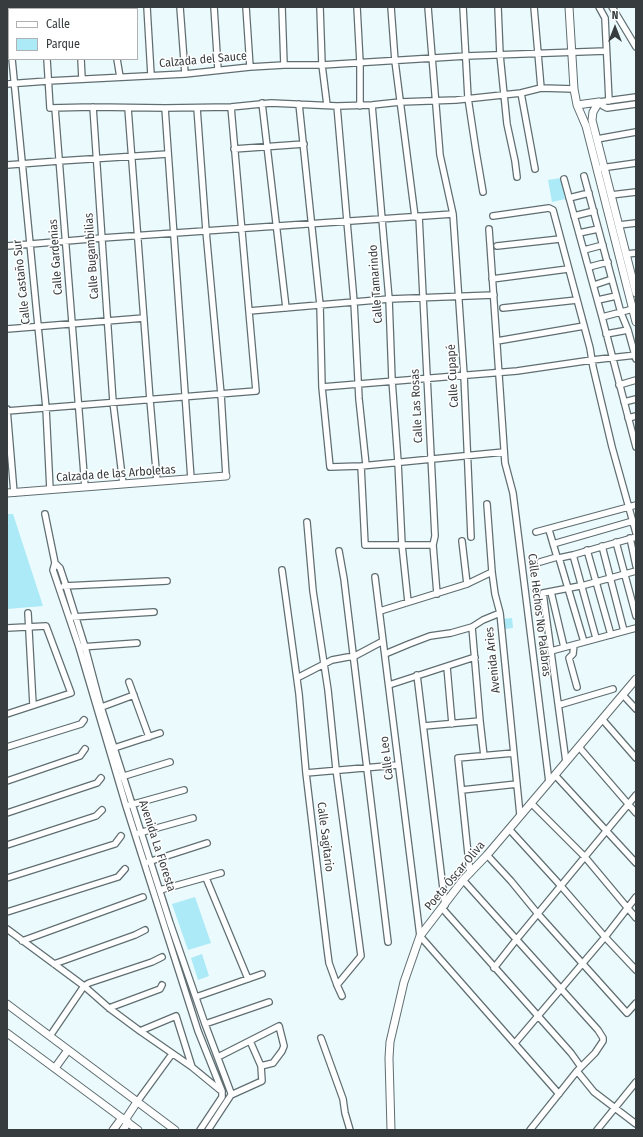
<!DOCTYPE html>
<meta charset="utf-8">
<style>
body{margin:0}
#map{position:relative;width:643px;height:1137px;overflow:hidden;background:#eafafd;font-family:"Fira Sans Condensed",sans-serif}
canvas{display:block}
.frame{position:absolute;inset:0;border:8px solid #373d3f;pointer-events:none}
.legend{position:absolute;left:8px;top:8px;width:130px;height:52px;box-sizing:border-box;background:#fff;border:1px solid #afb1b2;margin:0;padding:5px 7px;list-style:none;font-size:12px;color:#373d3f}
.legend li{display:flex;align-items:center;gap:8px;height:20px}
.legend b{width:20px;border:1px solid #afb1b2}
.north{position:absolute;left:595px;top:8px;width:40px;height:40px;-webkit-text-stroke:3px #fff;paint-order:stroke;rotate:0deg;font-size:11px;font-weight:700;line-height:16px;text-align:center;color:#373d3f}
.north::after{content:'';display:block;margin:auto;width:14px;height:18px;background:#373d3f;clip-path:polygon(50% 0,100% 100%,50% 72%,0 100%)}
</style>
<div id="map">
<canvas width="643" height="1137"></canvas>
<div class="frame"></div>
<ul class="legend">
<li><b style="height:5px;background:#fff"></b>Calle</li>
<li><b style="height:11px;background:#abeaf6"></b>Parque</li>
</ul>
<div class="north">N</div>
</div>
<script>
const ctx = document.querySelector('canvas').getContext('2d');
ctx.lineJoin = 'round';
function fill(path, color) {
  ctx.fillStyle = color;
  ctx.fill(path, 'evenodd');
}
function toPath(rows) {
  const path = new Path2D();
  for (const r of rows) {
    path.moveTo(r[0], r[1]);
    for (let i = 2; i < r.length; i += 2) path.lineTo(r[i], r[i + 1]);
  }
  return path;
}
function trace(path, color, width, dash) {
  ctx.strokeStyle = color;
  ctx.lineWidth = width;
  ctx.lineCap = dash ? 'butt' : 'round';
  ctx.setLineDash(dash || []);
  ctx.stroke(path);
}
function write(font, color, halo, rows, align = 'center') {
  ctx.font = font + ' "Fira Sans Condensed",sans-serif';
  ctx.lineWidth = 3;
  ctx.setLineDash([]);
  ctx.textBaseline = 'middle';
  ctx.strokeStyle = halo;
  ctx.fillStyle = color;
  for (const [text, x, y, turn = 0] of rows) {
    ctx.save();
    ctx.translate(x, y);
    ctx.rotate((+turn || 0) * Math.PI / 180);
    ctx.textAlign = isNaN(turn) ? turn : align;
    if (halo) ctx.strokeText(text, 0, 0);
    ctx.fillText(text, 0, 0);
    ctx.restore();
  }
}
fill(toPath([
 [561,178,565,199,552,202,548,180],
 [7,514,13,514,43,606,7,609],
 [512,618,513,628,504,629,502,619],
 [195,897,211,943,188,950,172,904],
 [202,954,209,976,198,980,191,958]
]), '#abeaf6');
const street = toPath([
 [9,7,9,13],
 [44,7,44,9],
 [78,7,78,9],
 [112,7,112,9],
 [147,7,151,75],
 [180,7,185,74],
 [214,7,218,70],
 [246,7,250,67],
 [282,7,284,65],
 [320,7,322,65,327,105],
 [357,7,360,63,360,106],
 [391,7,395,61,415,217],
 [428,7,440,155,453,214,464,375,471,537],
 [463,7,468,98,476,151,483,192],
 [498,7,500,55,507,124,515,161,517,177],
 [534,7,541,88],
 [599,7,605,18,609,101],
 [612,7,636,47],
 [12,59,46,408,50,490],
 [47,59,50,108,93,107,165,108,231,107,271,103,337,106,372,105,400,102,456,100,521,93,541,88,574,89],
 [81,59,82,79],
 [117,59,120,77],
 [7,84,48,81,185,74,250,67,284,65,322,65,466,56,606,51],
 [521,93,535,169],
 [599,102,603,106,607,108,636,104],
 [599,102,636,97],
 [262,103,286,308],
 [299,104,320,305,322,387,330,467,361,466,504,452],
 [372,105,389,299,392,380,398,462,402,545,408,602],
 [337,106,354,302,359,399,366,465],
 [93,107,113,402,123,484],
 [55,108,85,487],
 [128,108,150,400,157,481],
 [165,108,191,479],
 [197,108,206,231,221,394,226,476],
 [597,139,636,132],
 [234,149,304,144],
 [7,165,59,161,168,154],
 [601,168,636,163],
 [584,176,621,313,628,330,636,359],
 [564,179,602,317,636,447],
 [611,195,636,192],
 [569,198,589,193],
 [419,216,435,536,433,545,437,594],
 [493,216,549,208,553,210,590,348,593,367,612,447,636,533],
 [574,216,594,211],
 [619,225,636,223],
 [489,229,505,463,513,493,549,782],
 [579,233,598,229],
 [7,246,102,238,453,214],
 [497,246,560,239],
 [584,250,603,245],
 [627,254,636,253],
 [589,267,608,262],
 [492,279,568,269],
 [594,285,612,279],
 [598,300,616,296],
 [503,308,577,300],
 [249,311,389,299,494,295],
 [602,317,633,309],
 [7,329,144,318],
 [606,334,628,330],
 [497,341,584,326],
 [619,385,636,380],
 [322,387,517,371,592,360,636,355],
 [624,402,636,399],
 [7,409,14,493],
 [7,411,256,391,231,107],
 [628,418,636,416],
 [361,466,365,545,433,545],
 [487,504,492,572,495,594,500,613,520,815],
 [45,514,55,563,53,570,79,647,126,806,198,1031,222,1091,222,1097,200,1130],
 [307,522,313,591,328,690,336,769,361,956,337,985],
 [549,530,557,557],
 [536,532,636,505],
 [630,538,636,566],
 [462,541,467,584],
 [616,542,636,616],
 [553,544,633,521],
 [602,546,624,631],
 [587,550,611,635],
 [339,551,344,579,388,942],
 [573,555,596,638],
 [559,558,584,642],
 [540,562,557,557,559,558,573,555,636,537],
 [55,563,60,568,66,586,85,647,101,707,170,923,205,1024,231,1093,231,1095,208,1130],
 [282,570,299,694,306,773,327,948,329,963,337,985,342,996],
 [375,577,420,936,559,1094],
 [64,586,167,581],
 [551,592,564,647],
 [380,611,467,584,492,572],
 [28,613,33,705],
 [72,617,154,612],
 [472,627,480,721,484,756],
 [7,628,46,626,71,693,7,714],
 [574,645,573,654,569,658,577,687],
 [81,647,137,643],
 [551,651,636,628],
 [385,654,409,644,430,636,451,633,472,627,483,620,500,613],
 [447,667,452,724],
 [417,675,445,905],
 [297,678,332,660,348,657,353,657,383,641],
 [129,682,149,737],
 [389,685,475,657],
 [623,695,636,709],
 [559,705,613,689],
 [99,708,134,695],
 [602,719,636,758],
 [424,726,480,721],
 [7,747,81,724,84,720],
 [579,747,636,813],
 [111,749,160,733],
 [566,762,543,593,585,585,636,571],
 [306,773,398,765],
 [555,775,636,863],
 [121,777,170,762],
 [7,781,80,756,85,749],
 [462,790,517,784],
 [531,803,585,857,636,918],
 [130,805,184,790],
 [7,813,97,783,101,778],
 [509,829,561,886,605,937,636,970],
 [139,833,193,818],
 [7,845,96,816,102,810],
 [487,855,511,881,538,914,627,1013,636,1003],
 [148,862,207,843],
 [470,873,458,758,514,753],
 [7,878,115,844,121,836],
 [206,878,248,979],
 [463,880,598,1030,603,1038,603,1041,595,1053,577,1071,530,1130],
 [160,890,221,873],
 [442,908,571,1053,581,1067],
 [7,912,118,877,125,869],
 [7,929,84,986,109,1008,140,1031,192,1067,220,1090],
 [22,941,143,897],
 [54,964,135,935,145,930],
 [494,968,516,940,636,795],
 [196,997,262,974],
 [109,1008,160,989,162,985],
 [205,1024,269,1002],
 [140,1031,176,1016,192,1067],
 [50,1036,84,986,89,983,152,962,162,957],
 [321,1038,343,1099,345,1113,350,1130],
 [515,1043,605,937,636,897],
 [218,1057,279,1026,284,1046,282,1051,273,1063,261,1066],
 [577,1071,594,1092,636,1124],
 [231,1095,262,1081,261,1066,250,1041],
 [137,1102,172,1054],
 [597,1130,636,1082]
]);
const secondary = toPath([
 [569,7,574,89,577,105,586,126,636,322],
 [599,102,593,112,592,120,636,293],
 [577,105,599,102],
 [7,493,226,476],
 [7,1004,175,1130],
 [7,1033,138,1130],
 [55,1068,68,1050],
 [125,1120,137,1102],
 [113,1130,122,1118],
 [123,1130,128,1122],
 [391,1130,389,1058,390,1042,404,982,420,936,463,880,487,855,549,782,636,679]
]);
trace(street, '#606e71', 8);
trace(secondary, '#606e71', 9);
trace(street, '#fff', 5.5);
trace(secondary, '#fff', 7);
write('12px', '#373d3f', '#fff', [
 ["Calzada del Sauce",203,60,-5],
 ["Calle Bugambilias",92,256,-94],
 ["Calle Gardenias",56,257,-94],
 ["Calle Castaño Sur",22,282,-96],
 ["Calle Tamarindo",376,284,-94],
 ["Calle Cupapé",453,376,-93],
 ["Calle Las Rosas",417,406,-93],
 ["Calzada de las Arboletas",116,474,-4],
 ["Calle Hechos No Palabras",539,615,83],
 ["Avenida Aries",493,660,-96],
 ["Calle Leo",387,758,-97],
 ["Calle Sagitario",325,837,83],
 ["Avenida La Floresta",157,846,72],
 ["Poeta Óscar Oliva",455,876,-50]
]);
</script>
